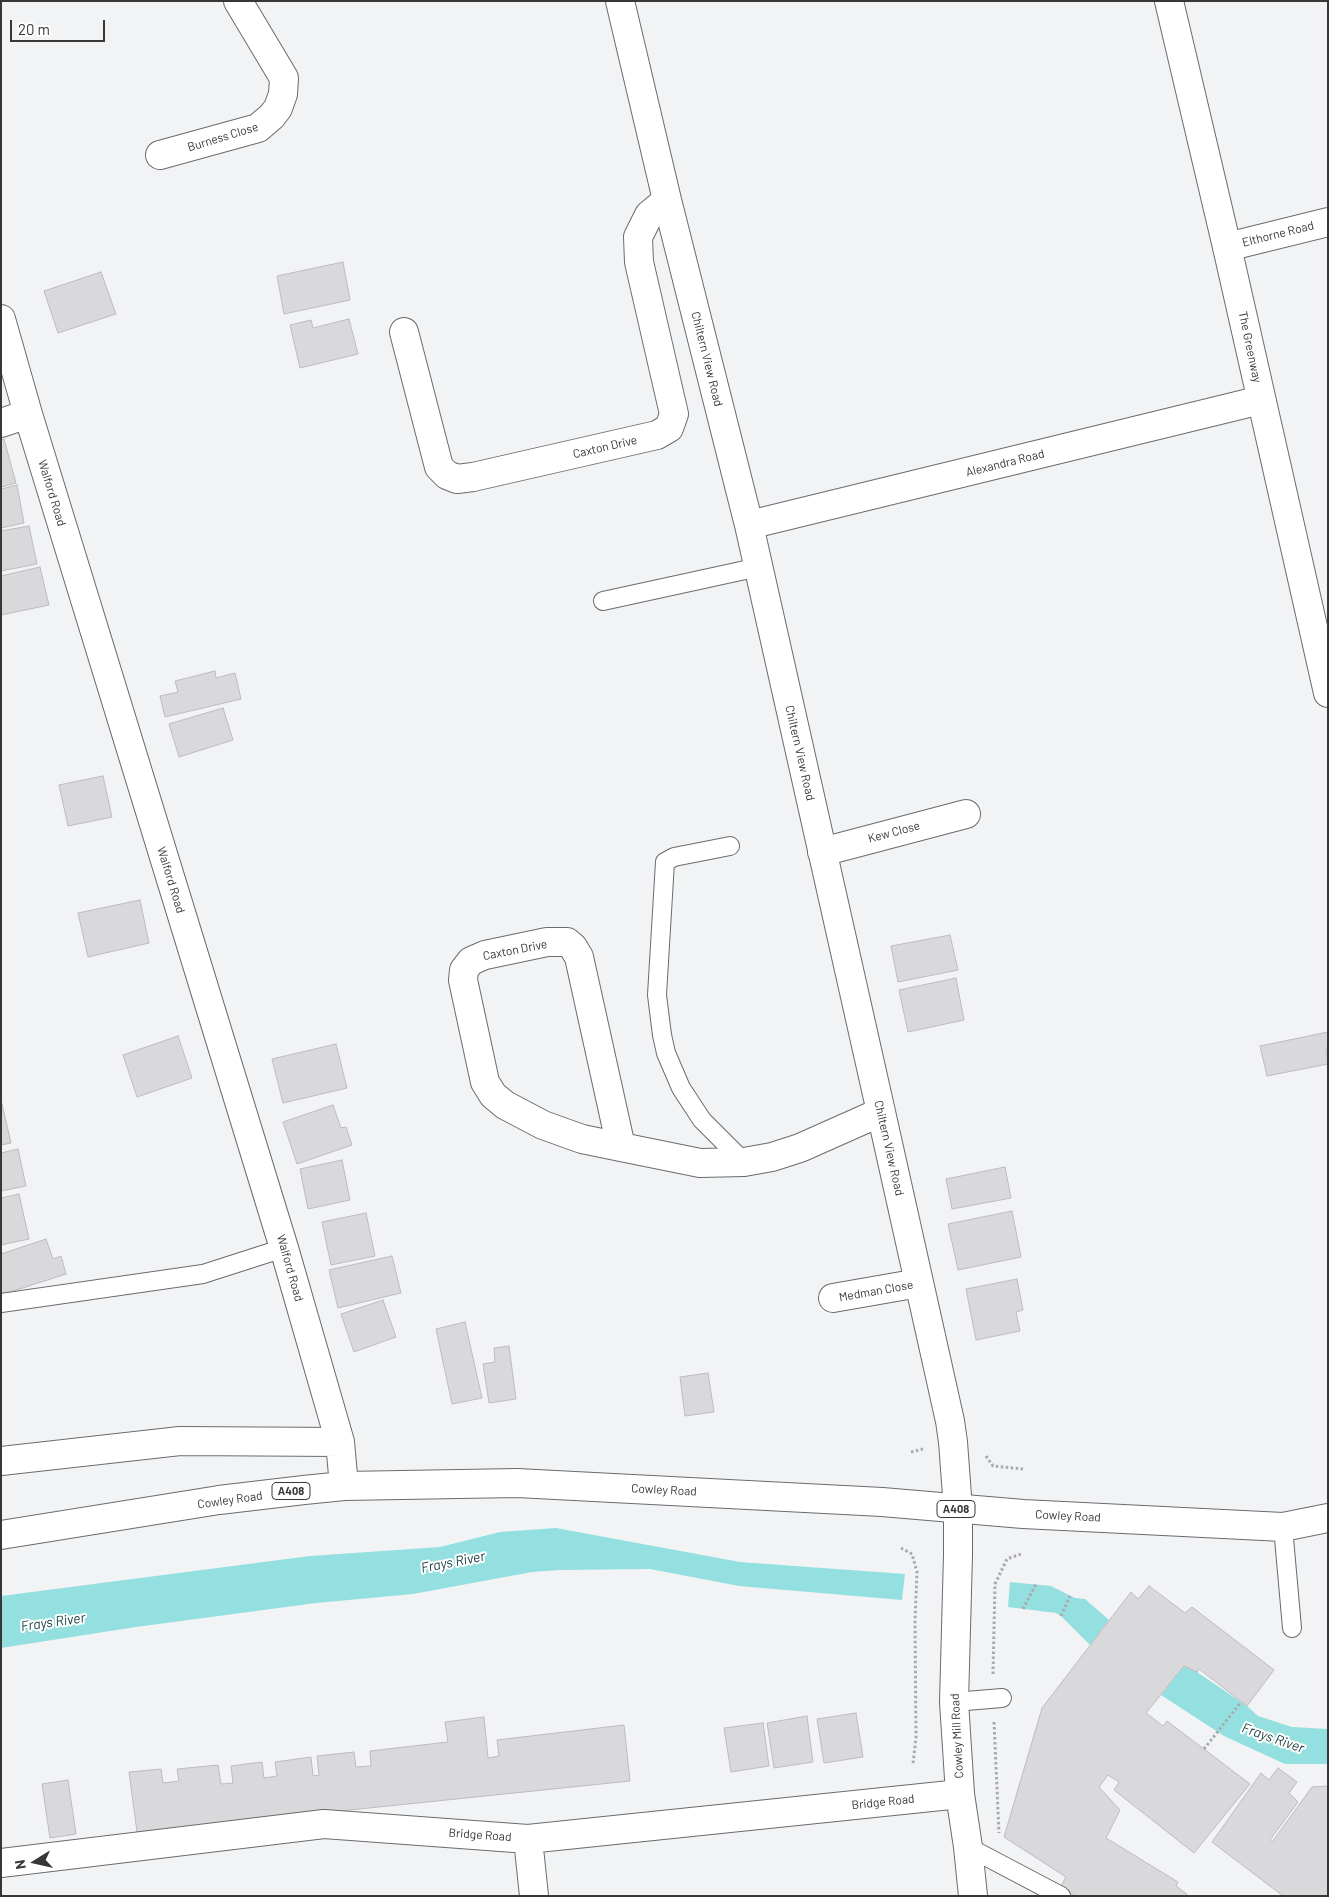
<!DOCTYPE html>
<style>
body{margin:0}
#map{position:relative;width:1329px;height:1897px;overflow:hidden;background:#f2f3f5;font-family:Barlow,sans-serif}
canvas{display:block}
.frame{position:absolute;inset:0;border:2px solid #373738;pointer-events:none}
.north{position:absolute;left:10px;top:1837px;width:50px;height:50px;-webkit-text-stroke:4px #fff;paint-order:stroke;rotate:260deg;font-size:14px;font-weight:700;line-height:20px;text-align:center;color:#373738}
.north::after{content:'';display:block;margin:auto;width:18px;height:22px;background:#373738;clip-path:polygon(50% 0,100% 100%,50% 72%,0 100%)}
.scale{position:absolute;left:10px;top:20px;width:95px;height:22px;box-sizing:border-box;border:2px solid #373738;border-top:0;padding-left:6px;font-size:15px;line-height:18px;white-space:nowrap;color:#373738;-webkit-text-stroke:4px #fff;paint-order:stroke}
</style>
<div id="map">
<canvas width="1329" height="1897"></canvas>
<div class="frame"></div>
<div class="north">N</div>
<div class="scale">20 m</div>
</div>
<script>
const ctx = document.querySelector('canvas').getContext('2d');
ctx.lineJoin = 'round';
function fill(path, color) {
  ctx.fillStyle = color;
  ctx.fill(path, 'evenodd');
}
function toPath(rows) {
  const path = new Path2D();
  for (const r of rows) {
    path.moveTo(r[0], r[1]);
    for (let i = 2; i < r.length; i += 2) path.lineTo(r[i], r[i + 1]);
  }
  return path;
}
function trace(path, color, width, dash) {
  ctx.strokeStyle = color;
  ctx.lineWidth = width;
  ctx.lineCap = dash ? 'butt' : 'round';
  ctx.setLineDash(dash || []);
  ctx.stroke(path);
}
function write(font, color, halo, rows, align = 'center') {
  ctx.font = font + ' Barlow,sans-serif';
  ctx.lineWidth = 4;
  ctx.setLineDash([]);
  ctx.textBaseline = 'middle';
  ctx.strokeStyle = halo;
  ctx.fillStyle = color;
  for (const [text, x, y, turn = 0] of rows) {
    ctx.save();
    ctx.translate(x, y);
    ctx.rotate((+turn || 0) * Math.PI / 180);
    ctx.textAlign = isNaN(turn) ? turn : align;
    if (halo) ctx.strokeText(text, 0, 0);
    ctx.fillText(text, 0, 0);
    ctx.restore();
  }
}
fill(toPath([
 [556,1528,740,1562,905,1574,902,1600,739,1586,650,1569,560,1570,532,1572,413,1594,316,1603,136,1627,1,1648,1,1596,310,1556,440,1547,500,1532],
 [1010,1582,1051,1586,1075,1598,1085,1599,1109,1620,1090,1645,1061,1616,1056,1613,1008,1607],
 [1184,1666,1197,1672,1247,1706,1258,1716,1292,1727,1328,1729,1328,1764,1285,1764,1224,1736,1161,1695]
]), '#94e0e0');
const building = toPath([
 [343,262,350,300,284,314,277,276,343,262],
 [101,272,116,314,58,333,44,291,101,272],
 [349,319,358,354,300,368,290,325,311,320,313,328,349,319],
 [4,439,16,483,1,487,1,440,4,439],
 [17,485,24,523,1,528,1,489,17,485],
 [29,526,37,564,1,571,1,531,29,526],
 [40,567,49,605,1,615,1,576,40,567],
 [215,671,216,678,235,673,241,699,165,717,160,696,178,692,175,681,215,671],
 [223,708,233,740,179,757,169,724,223,708],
 [103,776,112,817,68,826,59,785,103,776],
 [140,900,149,943,88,957,78,913,140,900],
 [950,935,958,970,898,982,891,946,950,935],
 [956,978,964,1020,908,1032,899,990,956,978],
 [1328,1032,1328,1049,1326,1049,1328,1064,1267,1076,1260,1046,1328,1032],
 [178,1036,192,1078,137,1097,123,1055,178,1036],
 [336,1044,347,1088,283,1103,272,1059,336,1044],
 [1,1100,11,1143,1,1145,1,1100],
 [333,1105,341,1128,346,1127,352,1145,297,1164,283,1122,333,1105],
 [18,1149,26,1186,1,1191,1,1153,18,1149],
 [342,1160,350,1200,308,1209,300,1169,342,1160],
 [1005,1167,1011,1198,952,1209,946,1179,1005,1167],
 [19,1194,29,1239,1,1245,1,1198,19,1194],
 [1012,1211,1021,1257,958,1270,948,1224,1012,1211],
 [366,1213,375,1256,331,1265,322,1222,366,1213],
 [46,1239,53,1259,61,1256,66,1274,1,1295,1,1254,46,1239],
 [392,1256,401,1293,338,1308,329,1270,392,1256],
 [1017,1279,1023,1310,1016,1312,1020,1331,976,1340,966,1289,1017,1279],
 [383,1300,396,1337,354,1352,341,1314,383,1300],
 [465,1322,482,1398,452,1404,436,1329,465,1322],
 [509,1346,516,1399,489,1403,483,1364,495,1362,494,1348,509,1346],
 [708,1373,714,1412,685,1416,680,1377,708,1373],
 [1149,1586,1185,1613,1192,1607,1274,1670,1247,1706,1199,1669,1197,1672,1184,1666,1146,1713,1163,1726,1167,1721,1250,1784,1194,1853,1114,1790,1119,1782,1108,1775,1099,1787,1120,1810,1106,1838,1178,1882,1176,1886,1187,1894,1186,1896,1075,1896,1060,1888,1066,1877,1004,1837,1042,1708,1131,1592,1138,1599,1149,1586],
 [856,1713,863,1757,824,1763,817,1719,856,1713],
 [807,1716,813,1762,774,1768,767,1723,807,1716],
 [484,1717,488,1758,499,1756,497,1740,624,1725,630,1781,137,1832,129,1772,161,1769,163,1783,179,1781,177,1769,218,1765,221,1784,233,1783,231,1766,262,1762,264,1778,277,1776,275,1762,311,1757,313,1776,319,1775,317,1756,354,1752,356,1767,371,1766,370,1751,448,1742,445,1722,484,1717],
 [763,1723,769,1766,731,1772,724,1728,763,1723],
 [1278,1768,1297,1782,1289,1793,1298,1802,1270,1840,1272,1842,1312,1787,1328,1786,1328,1896,1283,1896,1212,1842,1261,1773,1269,1780,1278,1768],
 [68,1780,76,1834,50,1838,42,1784,68,1780]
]);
fill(building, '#d9d8da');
trace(building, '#bcbbbd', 1);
const service = toPath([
 [603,601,759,567],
 [730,846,674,857,665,862,657,995,662,1035,666,1053,681,1088,702,1120,744,1162],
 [1,1303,203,1274,284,1248],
 [1283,1527,1292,1628],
 [954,1702,1002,1698],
 [968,1847,1061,1896]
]);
const minor = toPath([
 [620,1,667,200,749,525,881,1112,950,1421,953,1442,958,1509],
 [160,155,258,128,272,116,278,108,283,94,284,78,238,1],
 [1227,247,1328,222],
 [1,319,28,414,284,1248,340,1442],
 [404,332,439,467,447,475,457,479,473,477,657,435,669,428,674,414,639,262,638,237,649,215,667,200],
 [1,423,28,414],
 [749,525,1261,400],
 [822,852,966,814],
 [621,1147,579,957,573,947,567,942,547,942,485,955,471,961,464,970,463,980,485,1082,493,1095,505,1105,543,1125,582,1139,621,1147,700,1163,744,1162,772,1157,800,1148,881,1112],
 [833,1298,919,1283],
 [1,1461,180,1441,340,1442,344,1486],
 [528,1839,534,1896],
 [1,1863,324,1824,528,1839,960,1794]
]);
const tertiary = toPath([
 [1169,1,1227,247,1328,693],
 [958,1509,958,1555,954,1702,960,1794,968,1847,973,1896]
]);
const primary = toPath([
 [1,1535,219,1500,304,1490,344,1486,517,1483,882,1502,1023,1514,1283,1527,1328,1518]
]);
trace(service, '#6a6b6d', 20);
trace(minor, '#6a6b6d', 30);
trace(tertiary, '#6a6b6d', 30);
trace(primary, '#6a6b6d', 30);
trace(toPath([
 [911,1452,923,1449],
 [986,1456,993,1466,1023,1469],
 [901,1548,912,1554,917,1572,915,1622,916,1737,913,1764],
 [1023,1609,1036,1584],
 [1061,1616,1070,1596],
 [993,1674,995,1584,1007,1559,1021,1554],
 [994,1722,999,1833],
 [1204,1749,1241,1702]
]), '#a9aaab', 3, [2.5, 2.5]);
trace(service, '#fff', 18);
trace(minor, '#fff', 28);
trace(tertiary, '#fff', 28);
trace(primary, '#fff', 28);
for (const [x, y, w] of [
 [291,1491,38],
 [956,1509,38]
]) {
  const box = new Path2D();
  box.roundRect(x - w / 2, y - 8.5, w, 17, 4);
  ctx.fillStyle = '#fff';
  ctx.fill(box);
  trace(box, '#373738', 1);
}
write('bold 11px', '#373738', null, [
 ["A408",291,1491],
 ["A408",956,1509]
]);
write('12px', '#373738', '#fff', [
 ["Burness Close",223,137,-17],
 ["Elthorne Road",1278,234,-14],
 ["The Greenway",1250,347,78],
 ["Chiltern View Road",707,359,76],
 ["Caxton Drive",605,447,-13],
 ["Alexandra Road",1005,463,-14],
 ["Walford Road",52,493,73],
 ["Chiltern View Road",800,753,77],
 ["Kew Close",894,832,-15],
 ["Walford Road",171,880,73],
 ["Caxton Drive",515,950,-11],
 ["Chiltern View Road",889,1148,77],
 ["Walford Road",290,1268,74],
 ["Medman Close",876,1291,-10],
 ["Cowley Road",664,1490,3],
 ["Cowley Road",230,1500,-8],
 ["Cowley Road",1068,1516,3],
 ["Cowley Mill Road",957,1736,-93],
 ["Bridge Road",883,1802,-6],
 ["Bridge Road",480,1835,4]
]);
write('italic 14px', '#193e3e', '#fff', [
 ["Frays River",453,1562,-11],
 ["Frays River",53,1622,-8],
 ["Frays River",1273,1738,19]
]);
</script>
